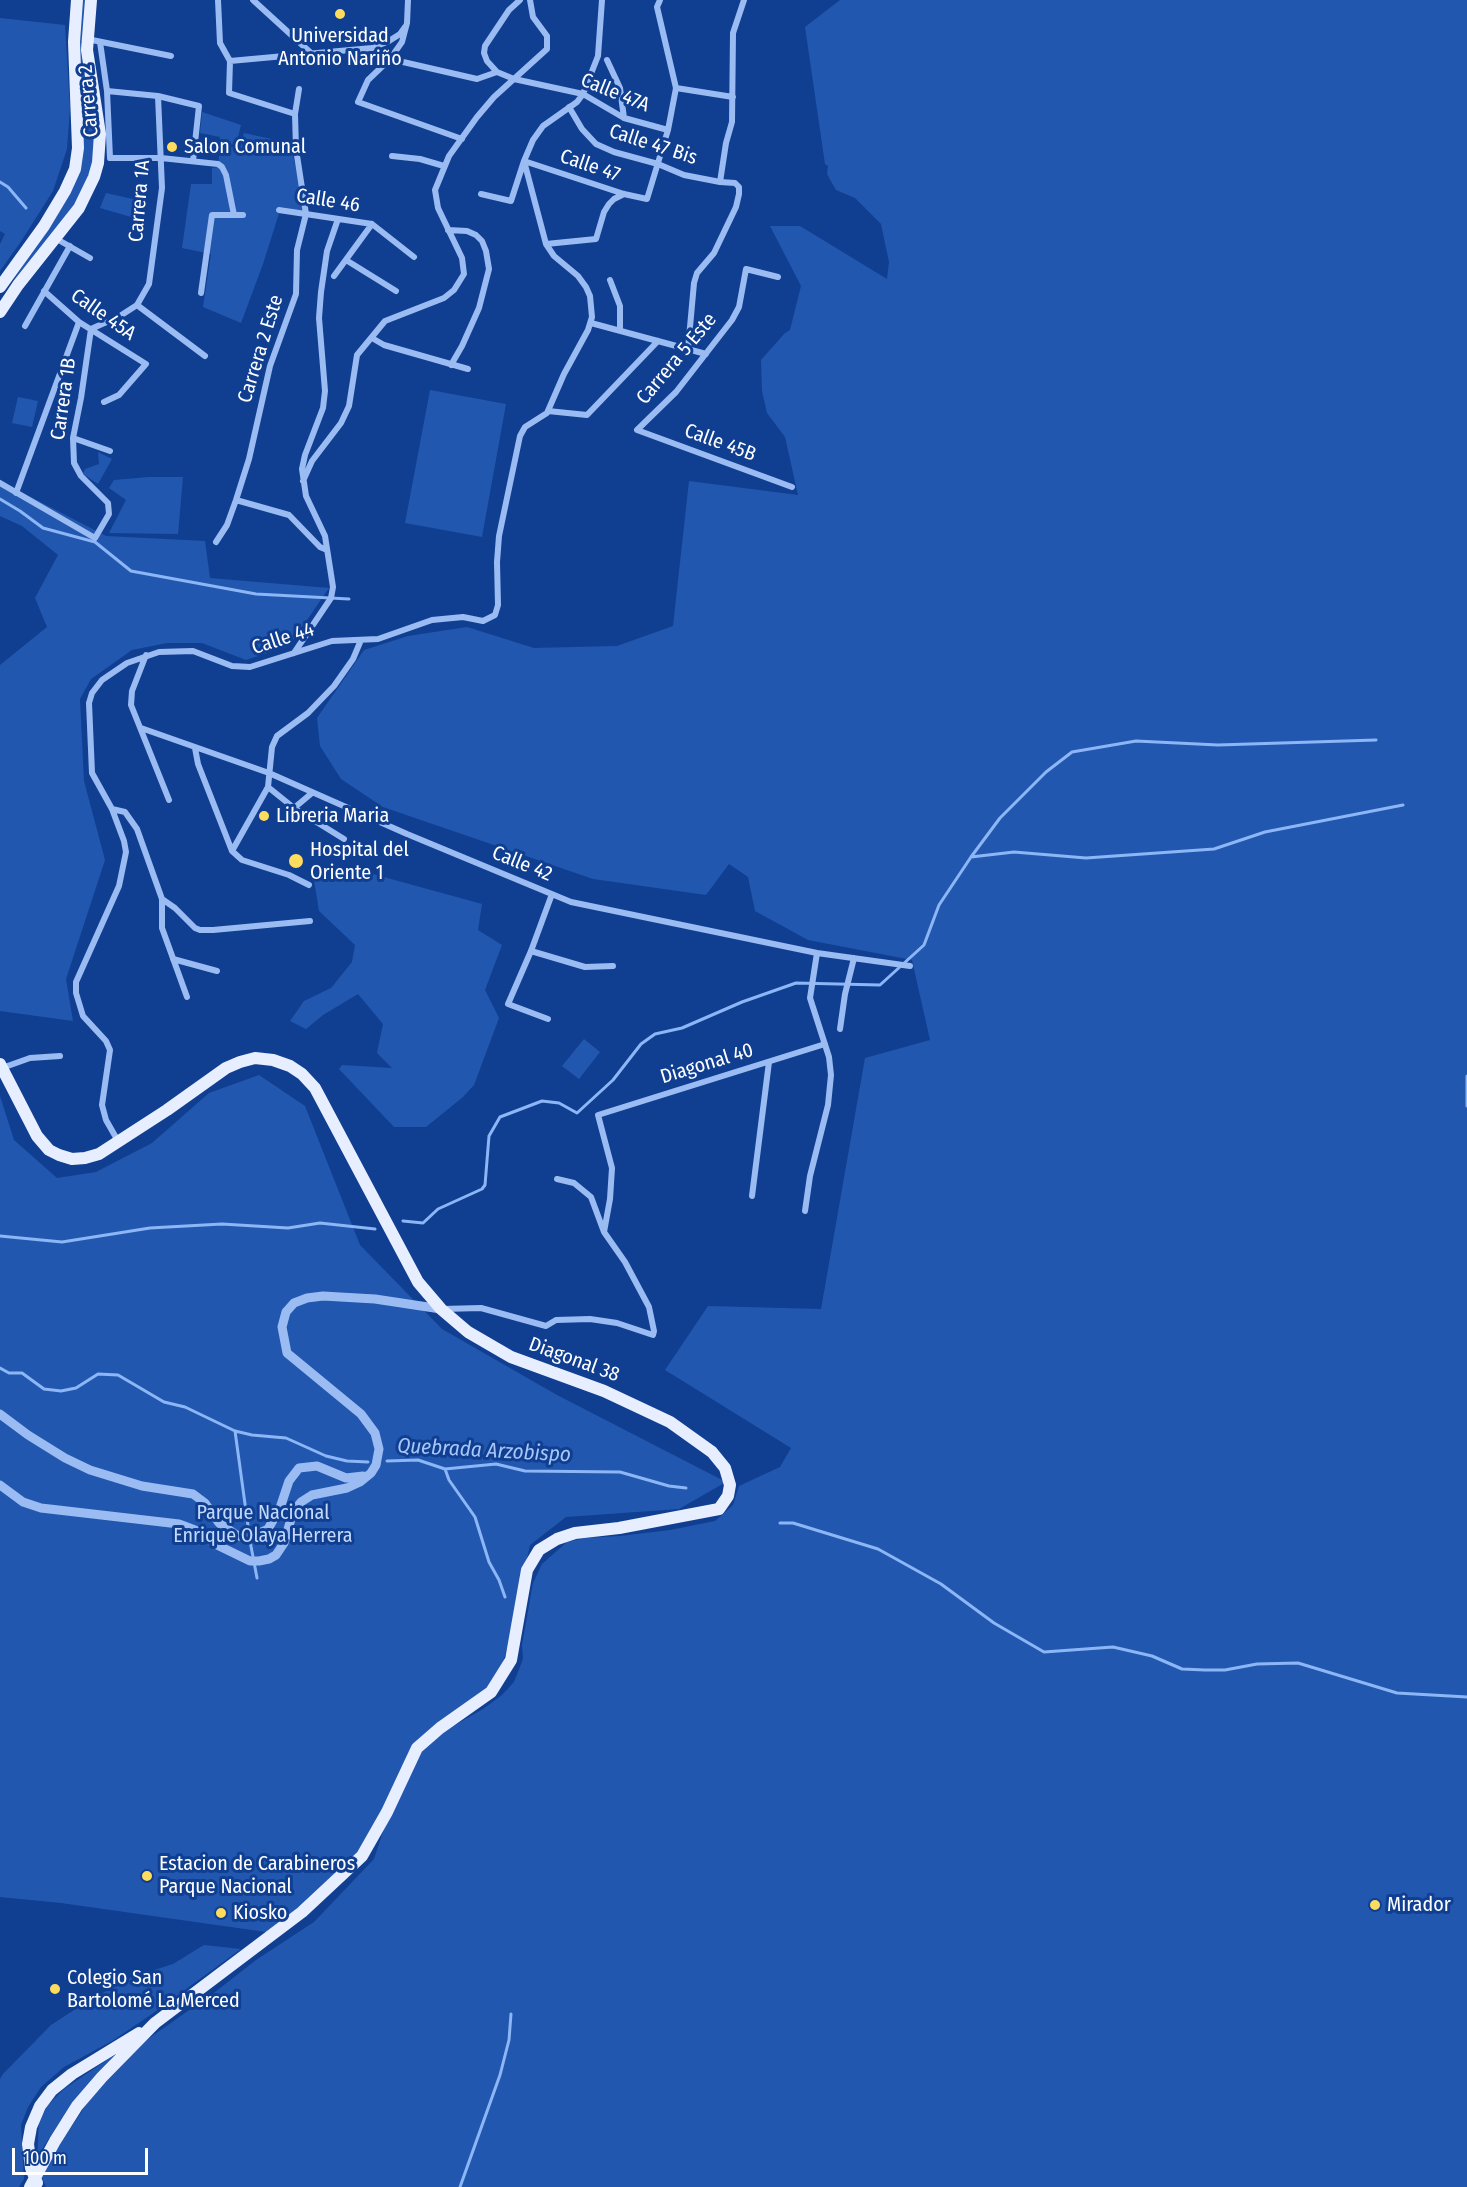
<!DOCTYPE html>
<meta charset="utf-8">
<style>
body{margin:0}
#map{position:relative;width:1467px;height:2187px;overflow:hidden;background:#103f91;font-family:"Fira Sans Condensed",sans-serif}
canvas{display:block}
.scale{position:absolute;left:12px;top:2148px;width:136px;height:27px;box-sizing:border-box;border:3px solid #fff;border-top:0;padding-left:8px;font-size:18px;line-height:21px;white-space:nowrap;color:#fff;-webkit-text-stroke:4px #103f91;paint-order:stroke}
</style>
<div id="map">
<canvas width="1467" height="2187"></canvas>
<div class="scale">100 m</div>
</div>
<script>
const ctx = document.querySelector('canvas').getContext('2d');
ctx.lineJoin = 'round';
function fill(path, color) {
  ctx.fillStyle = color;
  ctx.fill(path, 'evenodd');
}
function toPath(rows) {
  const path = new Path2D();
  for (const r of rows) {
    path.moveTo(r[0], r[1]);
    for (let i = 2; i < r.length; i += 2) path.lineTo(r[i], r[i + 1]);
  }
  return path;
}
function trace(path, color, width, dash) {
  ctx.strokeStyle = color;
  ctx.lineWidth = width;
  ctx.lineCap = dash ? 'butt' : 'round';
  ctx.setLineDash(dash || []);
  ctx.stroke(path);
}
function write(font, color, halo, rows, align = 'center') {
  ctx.font = font + ' "Fira Sans Condensed",sans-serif';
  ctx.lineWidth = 6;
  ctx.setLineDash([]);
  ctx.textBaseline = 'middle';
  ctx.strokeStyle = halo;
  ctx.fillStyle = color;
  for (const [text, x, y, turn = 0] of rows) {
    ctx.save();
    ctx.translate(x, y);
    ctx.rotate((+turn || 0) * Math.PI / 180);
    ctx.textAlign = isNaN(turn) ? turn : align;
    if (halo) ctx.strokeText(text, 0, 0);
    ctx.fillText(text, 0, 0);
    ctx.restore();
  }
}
fill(toPath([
 [80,0,86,0,95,159,89,179,73,208,5,294,71,187],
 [840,0,1467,0,1467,2187,46,2187,42,2178,53,2155,95,2091,138,2046,215,1992,256,1960,314,1922,374,1859,393,1801,418,1754,440,1729,455,1725,483,1709,502,1695,514,1682,523,1659,522,1645,533,1583,542,1564,567,1542,585,1538,620,1536,670,1530,715,1521,733,1505,739,1486,780,1467,791,1448,665,1370,708,1306,821,1309,865,1058,930,1040,912,960,808,940,755,911,748,877,729,864,706,895,593,879,383,807,341,779,320,746,317,718,364,650,408,636,467,627,534,648,617,646,673,626,689,481,798,495,785,437,767,413,762,391,761,360,785,333,790,330,801,286,770,226,800,226,887,279,889,262,881,224,855,198,836,190,827,174,828,166,825,164,805,27],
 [0,18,65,25,70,108,67,149,53,191,20,243,0,271,0,244,5,234,0,231],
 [202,112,241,125,236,145,219,143,220,137,200,133],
 [244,133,290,143,306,212,281,207,263,264,241,323,203,307,211,254,182,248,191,184,212,184,212,168,218,167,220,146,240,147],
 [106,193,146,202,145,221,100,208],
 [430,390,506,404,482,537,405,523],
 [18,397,38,401,32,427,12,423],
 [98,452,112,459,98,484,83,474,85,469,99,464],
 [149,477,183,477,178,534,109,533,126,500,109,488,114,480],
 [0,481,106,536,205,541,210,578,329,588,289,646,246,660,202,643,167,643,132,650,91,679,80,699,84,781,105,860,66,979,73,1021,0,1011,0,665,47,627,35,598,58,555,22,526,0,516],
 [351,868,482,904,478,930,502,945,485,990,499,1018,474,1085,463,1097,426,1127,394,1127,339,1069,342,1065,392,1068,377,1053,383,1024,358,994,323,1015,306,1029,290,1021,304,1001,331,988,352,962,355,945,319,911,314,880],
 [584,1039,600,1052,579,1079,562,1066],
 [259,1075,305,1106,360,1245,442,1329,557,1395,726,1482,679,1509,566,1517,530,1545,510,1638,501,1669,484,1692,437,1724,364,1850,326,1890,266,1932,61,1903,0,1897,0,1096,14,1140,57,1178,96,1172,152,1143,209,1093],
 [204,1945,241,1949,149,2016,112,2041,64,2067,41,2087,28,2107,21,2125,24,2179,19,2187,0,2187,0,2079,3,2074,51,2025,88,2001,132,1977,173,1964],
 [116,2054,72,2103,37,2157,39,2122,48,2105,64,2089]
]), '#2257b0');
trace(toPath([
 [0,182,8,187,26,208],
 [0,499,20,511,43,528,95,542,131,571,256,594,349,599],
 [971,857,1000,818,1046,772,1072,752,1136,741,1218,745,1376,740],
 [1467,1076,1467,1106],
 [403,1221,423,1223,438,1209,482,1189,485,1185,489,1136,500,1117,542,1101,559,1103,577,1113,613,1080,641,1044,655,1034,682,1028,742,1002,796,983,880,985,924,945,939,905,971,857,1014,852,1086,858,1214,849,1265,832,1403,805],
 [0,1236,62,1242,150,1228,222,1224,288,1228,320,1223,375,1229],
 [0,1368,9,1373,22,1373,44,1389,61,1391,76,1388,98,1374,118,1375,164,1402,185,1407,235,1431,252,1435,286,1438,326,1456,347,1461,368,1462],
 [235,1431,249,1533],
 [387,1461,418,1460,445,1469,496,1464,525,1471,620,1472,669,1486,686,1488],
 [445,1469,449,1480,475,1517,489,1562,499,1580,505,1597],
 [780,1523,793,1523,878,1549,941,1584,994,1623,1044,1652,1113,1647,1152,1656,1182,1669,1205,1670,1225,1670,1257,1664,1298,1663,1397,1693,1467,1697],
 [250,1541,257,1578],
 [460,2187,500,2075,509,2040,511,2014]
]), '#8cb6f6', 3);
trace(toPath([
 [218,0,220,43,230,61,229,93,295,114],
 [253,0,311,53],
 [408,0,407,23,402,42,390,59,368,80,358,102,462,139],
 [520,0,509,10,485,46,484,53,487,61,497,72,514,79,583,94,624,118,668,130],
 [87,39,171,56],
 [100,42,107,91,110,158,161,158,218,164,222,167,226,175,234,215],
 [390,59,477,79,497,72],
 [607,60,620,88,624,118],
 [230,61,372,48,389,41,400,34,405,27],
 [676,88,733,97],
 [107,91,158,96,199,106,193,161],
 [569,107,582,129,596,144,614,152,658,164,684,175,720,182,735,183,739,187,739,194,736,207,714,253,697,273,694,283,688,349],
 [392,156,420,159,444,166],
 [524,161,624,194,647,199,668,130,676,88,657,7,660,0],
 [720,182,726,143,732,122,733,33,744,0],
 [481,194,511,201,524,161,533,140,543,126,577,102,583,94,598,56,602,0],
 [279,210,372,224,414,257],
 [448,230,467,231,476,235,482,241,486,251,489,269,479,308,462,346,451,365],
 [55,238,90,258],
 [546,244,596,239,604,212,609,204,614,199,624,194],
 [346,260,396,291],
 [334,276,372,224],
 [778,277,746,269,739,307,732,320,676,392,637,430,792,487],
 [610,280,620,306,620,331],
 [44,291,79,322,146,364,119,395,104,402],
 [201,293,212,215,243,215],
 [137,305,205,356],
 [591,323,706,354],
 [25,326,70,246],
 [372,338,384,345,468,369],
 [548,411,587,415,658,341],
 [73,438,110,451],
 [303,481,312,461,341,423,349,406,357,355,385,321,444,298,454,290,464,274,462,258,438,208,435,190,449,156,477,117,494,97,547,49,547,36,533,17,530,0],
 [0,483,95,538,109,514,108,503,81,476,74,463,73,438,81,398,91,329,120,316,137,305,149,284,162,188,158,96],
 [16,493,79,322],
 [236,500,289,515,320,547,327,550],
 [216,542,227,525,236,500,249,459,270,366,296,294,297,250,306,214,296,149,295,114,299,89],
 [294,653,331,598,333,587,325,536,306,496,302,469,305,455,323,408,325,391,319,318,321,292,327,251,338,219],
 [146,655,132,691,131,705,169,800],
 [141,728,269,773,407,834,571,902,817,953,910,966],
 [195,748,198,764,232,851,242,860,289,875,309,885],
 [268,787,294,808,344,839],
 [294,808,312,793],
 [112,809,125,812,137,829,162,899,162,928,187,997],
 [232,851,268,787,272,747,277,736,308,713,334,686,353,659,361,640],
 [162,899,175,908,195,928,200,930,213,930,310,921],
 [531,951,585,967,613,966],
 [173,959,217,971],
 [548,1019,508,1004,531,951,552,894],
 [840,1029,845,994,854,958],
 [2,1068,30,1058,60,1056],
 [118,1141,106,1120,102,1105,110,1050,106,1041,83,1016,76,993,76,982,119,886,126,852,124,841,112,809,92,773,89,703,92,693,102,680,127,663,159,652,193,651,232,666,250,667,332,641,378,639,432,620,463,617,483,621,495,615,498,605,497,562,499,536,520,436,525,427,547,413,564,374,588,330,592,317,590,296,586,287,578,276,554,256,546,244,524,161],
 [557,1179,574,1183,591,1197,604,1232],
 [752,1196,769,1062],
 [805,1211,810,1176,828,1105,831,1075,829,1057,810,998,817,953],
 [442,1309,481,1308,546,1326,556,1320,590,1319,617,1323,653,1335,654,1331,649,1307,625,1262,604,1232,610,1199,612,1168,598,1115,825,1044]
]), '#9bbcf3', 6);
trace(toPath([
 [0,1414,28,1435,65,1458,90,1470,142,1486,193,1494,205,1503,219,1523,238,1536,250,1537,268,1529,280,1508,289,1481,299,1468,317,1466,346,1478,363,1476],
 [0,1485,23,1502,41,1508,179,1524,195,1530,217,1545,250,1561,259,1561,269,1559,276,1555,284,1543,293,1512,301,1502,312,1495,347,1488,360,1482,371,1473,376,1465,379,1449,375,1433,361,1414,287,1353,282,1327,286,1312,294,1303,307,1298,323,1296,375,1299,441,1309]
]), '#9bbcf3', 9);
trace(toPath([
 [0,287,44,226,65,191,75,169,78,148,74,42,77,0],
 [0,312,18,285,79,208,94,177,98,163,100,134,87,50,91,0],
 [0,1064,37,1136,49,1150,59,1155,72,1159,85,1158,99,1154,167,1110,226,1068,240,1062,255,1058,273,1060,290,1066,302,1074,315,1088,418,1282,441,1309,468,1332,511,1357,604,1391,670,1422,712,1452,725,1468,730,1485,728,1496,719,1509,619,1528,575,1533,557,1539,539,1550,527,1570,511,1660,491,1692,440,1728,417,1748,387,1812,362,1856,302,1912,155,2023,102,2077,77,2106,55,2141,30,2187],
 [37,2183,31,2168,28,2144,31,2127,40,2106,52,2090,72,2074,139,2033]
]), '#e7eeff', 12);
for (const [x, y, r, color] of [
 [340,14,6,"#ffdc5d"],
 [172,147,6,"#ffdc5d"],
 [264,816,6,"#ffdc5d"],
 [296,861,8,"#ffdc5d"],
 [147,1876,6,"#ffdc5d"],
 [1375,1905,6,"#ffdc5d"],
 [221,1913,6,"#ffdc5d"],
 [55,1989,6,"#ffdc5d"]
]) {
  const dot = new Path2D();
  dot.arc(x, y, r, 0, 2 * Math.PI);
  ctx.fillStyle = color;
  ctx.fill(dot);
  trace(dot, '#103f91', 2);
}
write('20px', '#fff', '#103f91', [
 ["Universidad",340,36,"center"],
 ["Antonio Nariño",340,59,"center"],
 ["Salon Comunal",184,147],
 ["Libreria Maria",276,816],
 ["Hospital del",310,850],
 ["Oriente 1",310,873],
 ["Estacion de Carabineros",159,1864],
 ["Parque Nacional",159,1887],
 ["Mirador",1387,1905],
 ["Kiosko",233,1913],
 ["Colegio San",67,1978],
 ["Bartolomé La Merced",67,2001]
], 'left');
write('20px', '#fff', '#103f91', [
 ["Calle 47A",615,93,22],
 ["Carrera 2",89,101,-95],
 ["Calle 47 Bis",653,145,18],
 ["Calle 47",590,166,19],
 ["Carrera 1A",140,201,-85],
 ["Calle 46",328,201,9],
 ["Calle 45A",103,315,35],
 ["Carrera 2 Este",261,349,-73],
 ["Carrera 5 Este",677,359,-50],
 ["Carrera 1B",64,399,-82],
 ["Calle 45B",720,443,20],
 ["Calle 44",283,639,-18],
 ["Calle 42",522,864,22],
 ["Diagonal 40",707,1064,-17],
 ["Diagonal 38",574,1360,20]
]);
write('20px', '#c3d9fd', '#103f91', [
 ["Parque Nacional",263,1513],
 ["Enrique Olaya Herrera",263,1536]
]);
write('italic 21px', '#a7c7fa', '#103f91', [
 ["Quebrada Arzobispo",484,1451,3]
]);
</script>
